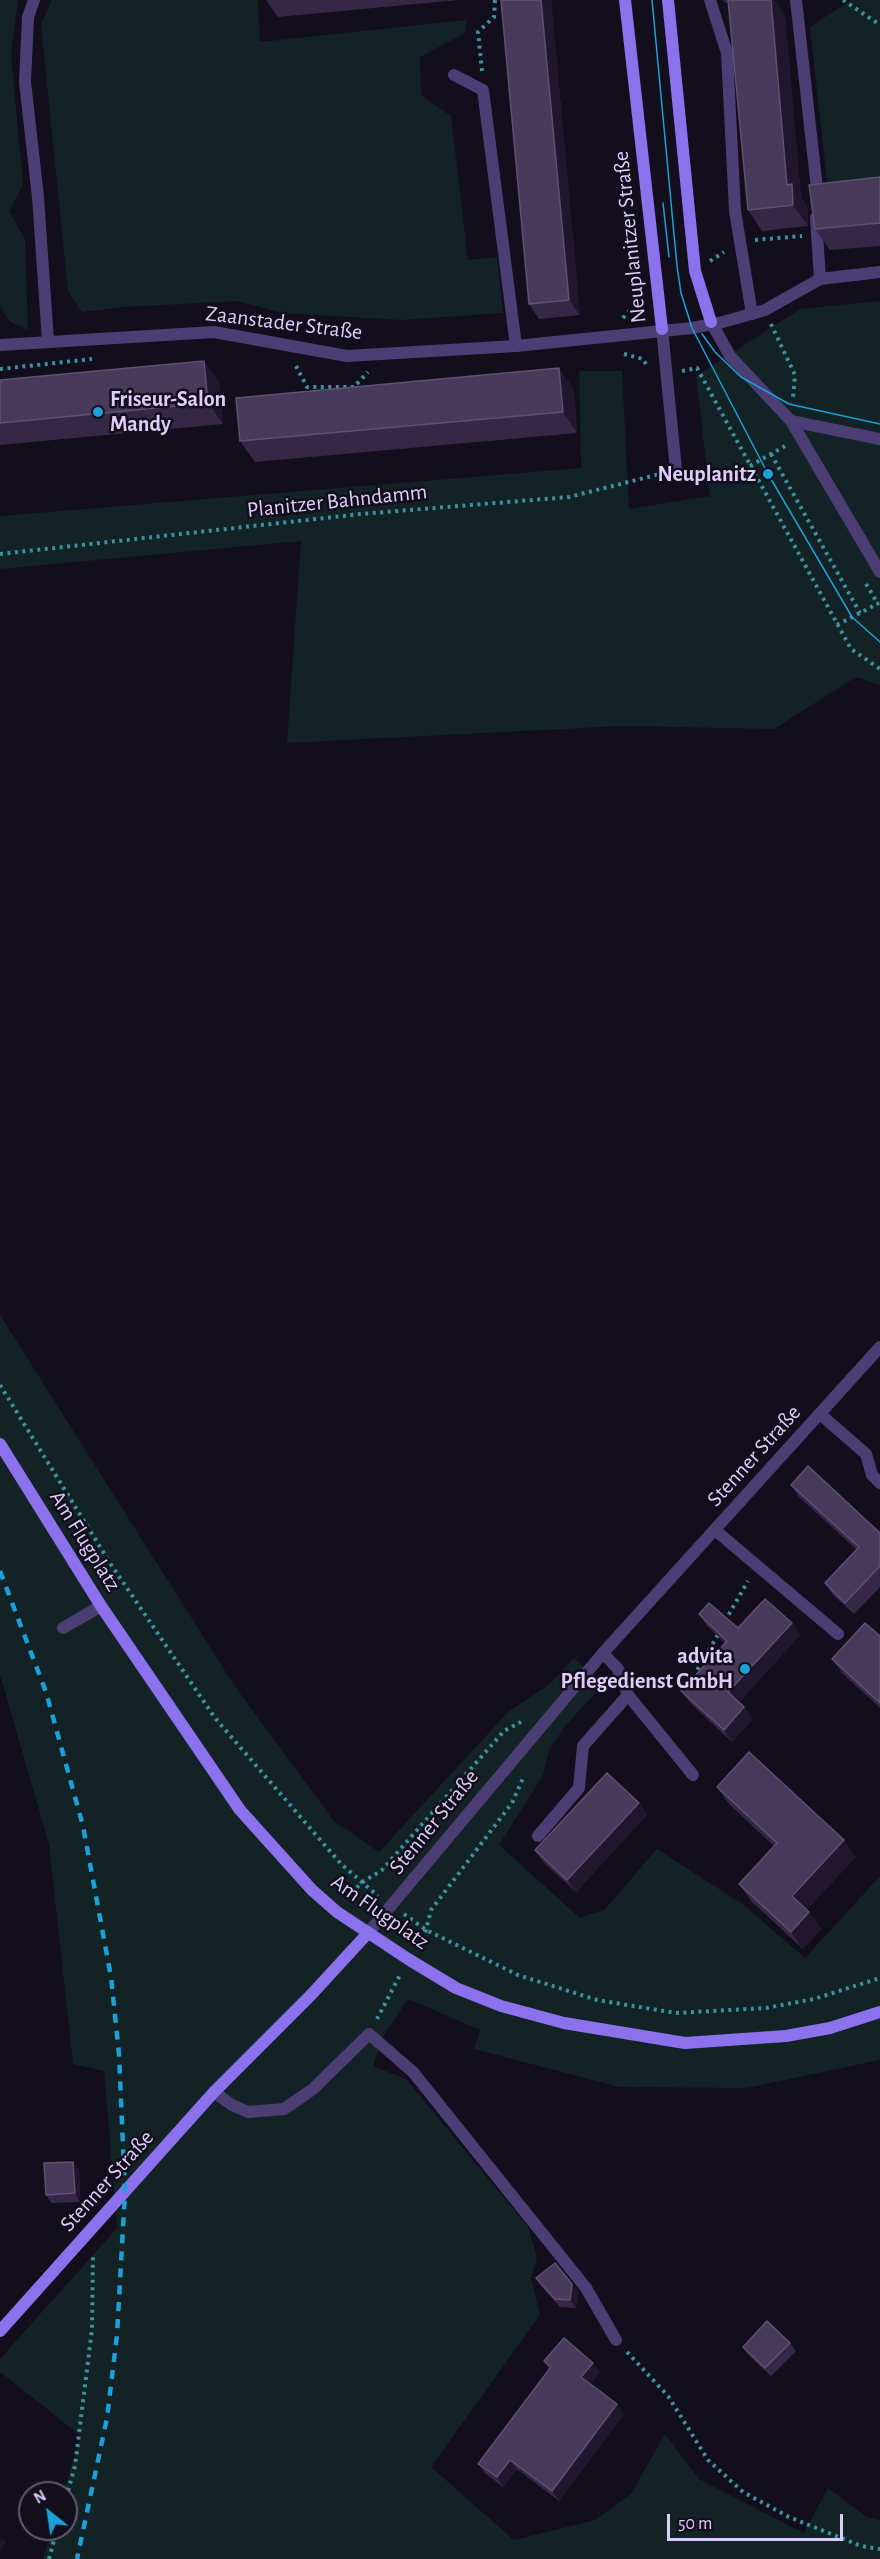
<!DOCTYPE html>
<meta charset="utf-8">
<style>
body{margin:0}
#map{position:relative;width:880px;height:2559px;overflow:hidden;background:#130e1c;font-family:"Alegreya Sans",sans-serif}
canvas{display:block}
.north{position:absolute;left:18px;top:2481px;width:60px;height:60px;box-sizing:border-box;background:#130e1c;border:2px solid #635b74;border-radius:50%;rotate:330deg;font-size:16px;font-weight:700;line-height:24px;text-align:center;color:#dccef9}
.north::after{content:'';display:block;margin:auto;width:21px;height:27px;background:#1ca0d8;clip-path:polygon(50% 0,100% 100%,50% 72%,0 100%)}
.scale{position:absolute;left:667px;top:2514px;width:176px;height:27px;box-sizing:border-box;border:3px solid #dccef9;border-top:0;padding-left:8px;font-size:18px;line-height:21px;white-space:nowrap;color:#dccef9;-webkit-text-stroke:4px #130e1c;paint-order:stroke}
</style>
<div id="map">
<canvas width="880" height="2559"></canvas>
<div class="north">N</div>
<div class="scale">50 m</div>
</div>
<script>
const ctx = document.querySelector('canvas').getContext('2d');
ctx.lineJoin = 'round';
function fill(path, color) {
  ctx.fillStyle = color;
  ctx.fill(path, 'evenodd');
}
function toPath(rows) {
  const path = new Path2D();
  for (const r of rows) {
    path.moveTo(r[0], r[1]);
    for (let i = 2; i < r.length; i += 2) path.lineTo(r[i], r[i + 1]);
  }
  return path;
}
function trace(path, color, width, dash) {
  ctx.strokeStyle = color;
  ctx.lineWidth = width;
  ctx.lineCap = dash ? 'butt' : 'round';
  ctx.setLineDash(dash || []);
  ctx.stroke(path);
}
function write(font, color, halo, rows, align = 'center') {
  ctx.font = font + ' "Alegreya Sans",sans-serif';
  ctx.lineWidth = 5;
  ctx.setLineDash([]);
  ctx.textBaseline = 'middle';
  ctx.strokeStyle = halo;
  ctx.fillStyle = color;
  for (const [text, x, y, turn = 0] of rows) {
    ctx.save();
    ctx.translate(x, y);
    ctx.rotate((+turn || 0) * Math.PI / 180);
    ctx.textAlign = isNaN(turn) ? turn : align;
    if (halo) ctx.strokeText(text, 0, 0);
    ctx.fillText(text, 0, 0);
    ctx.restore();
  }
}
fill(toPath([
 [0,0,18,0,11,54,23,184,9,211,25,240,28,330,10,322,0,306],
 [52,0,258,0,260,42,466,20,465,33,420,57,421,95,451,116,468,260,497,257,503,313,401,320,283,313,236,301,124,307,82,312,68,292,41,24],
 [851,0,880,0,880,184,828,189,810,27],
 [880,301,880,685,856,677,774,729,621,726,287,743,301,541,0,569,0,516,581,468,579,371,622,371,629,509,710,496,696,376,800,309],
 [0,1315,234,1685,334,1821,379,1852,507,1713,548,1685,574,1658,604,1684,565,1726,549,1750,543,1775,499,1845,580,1918,605,1909,657,1849,744,1905,805,1958,880,1876,880,2060,747,2088,619,2087,474,2049,480,2030,408,1999,384,2035,373,2066,406,2079,528,2227,537,2257,531,2278,540,2315,431,2467,514,2540,595,2520,631,2494,665,2434,699,2479,804,2533,828,2488,867,2517,880,2520,880,2559,43,2559,52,2529,66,2529,66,2493,63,2493,81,2436,0,2372,0,2359,117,2228,104,2071,73,2064,49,1844,0,1675]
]), '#122225');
trace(toPath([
 [843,0,880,25],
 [482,71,478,32,494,17,495,0],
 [755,240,802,236],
 [710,261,724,252],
 [623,318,639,300,639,296],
 [771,324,795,375,793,398],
 [624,354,643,359,647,366],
 [296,366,307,387,354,387,368,372],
 [0,369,92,359],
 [682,371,697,368,851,649,880,669],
 [771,454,860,613],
 [750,466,785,446],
 [0,554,361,514,569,497,660,474],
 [866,584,878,604],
 [837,625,879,603],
 [0,1385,110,1563,215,1718,341,1864,378,1896],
 [725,1621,748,1581],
 [699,1676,696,1672,719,1633],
 [347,1899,361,1883,382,1870,504,1731,521,1722],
 [404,1914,426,1930,518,1975,597,2000,676,2013,766,2008,814,1999,880,1978],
 [417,1945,426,1930,431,1910,512,1803,524,1776],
 [377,2019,401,1973],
 [627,2352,668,2396,708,2460,743,2492,789,2517,861,2546,880,2549],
 [66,2498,75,2466,92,2329,93,2255],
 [49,2559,57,2529]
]), '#3b92a0', 4, [3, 4.5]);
trace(toPath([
 [710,0,727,53,735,211,752,314],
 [796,0,818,198],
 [454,75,483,90,516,346],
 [816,218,820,279],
 [711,322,730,356,791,421,880,572],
 [791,421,880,439],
 [820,1414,866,1454,872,1475,880,1483],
 [715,1530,838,1634],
 [63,1628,101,1606],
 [603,1653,618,1669,628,1695,693,1775],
 [538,1836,579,1788,583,1746,628,1695],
 [214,2092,232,2105,248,2112,284,2109,313,2089,369,2034,413,2072,586,2288,616,2340]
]), '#4b3e75', 12);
trace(toPath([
 [34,0,28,17,25,82,38,197,48,341],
 [662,329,676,470],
 [0,345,214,332,347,356,516,346,692,328,723,322,765,310,820,279,880,272],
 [368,1933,603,1653,880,1347]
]), '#4b3e75', 12);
trace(toPath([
 [625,0,662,329],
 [668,0,695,271,711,322],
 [0,1444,101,1606,240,1810,312,1890,337,1912,408,1959,456,1988,501,2006,564,2023,685,2043,786,2036,830,2028,880,2012],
 [0,2331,214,2092,311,1995,368,1933]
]), '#8c71ed', 12);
trace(toPath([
 [652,0,677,266,681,293,692,328,768,474,852,617,880,642],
 [663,203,669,257],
 [702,334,715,352,741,377,789,404,880,424]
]), '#1ca0d8', 1.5);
trace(toPath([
 [0,1571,46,1692,83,1826,111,1977,119,2054,125,2192,117,2335,107,2418,77,2559]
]), '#1ca0d8', 4.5, [9, 8]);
fill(toPath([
 [266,0,458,0,278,17],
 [501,0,551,0,580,315,539,319,529,304],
 [723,0,774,0,785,16,801,198,807,205,808,226,762,231,748,210,729,3,725,3],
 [880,177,880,246,830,250,815,229],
 [0,380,219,382,223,424,0,445],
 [574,389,577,433,255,462,240,441],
 [791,1485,880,1533,880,1587,854,1614,833,1595,825,1583,857,1550,799,1497],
 [699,1614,738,1628,792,1623,800,1635,739,1702,753,1719,732,1742,690,1703,681,1691,725,1643,707,1626],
 [880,1636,880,1708,843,1674,832,1659],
 [717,1787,856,1857,807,1909,821,1929,803,1949,751,1901,739,1884,774,1846,729,1804],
 [639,1803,647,1815,576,1892,543,1862,535,1850],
 [79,2170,80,2202,51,2203,46,2195],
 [536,2278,572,2284,578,2292,576,2308,560,2307,541,2286],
 [790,2343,796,2351,771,2376,748,2355,743,2347],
 [544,2361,600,2372,590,2384,624,2414,559,2501,517,2469,503,2487,485,2473,478,2464,549,2369]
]), '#352847');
fill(toPath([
 [541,0,551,0,580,315,569,300],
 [771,0,774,0,785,16,801,198,807,205,808,226,793,205,787,185],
 [204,361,219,382,223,424,208,403],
 [559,368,574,389,577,433,563,412],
 [792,1623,800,1635,737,1704,728,1692],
 [744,1707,753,1719,732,1742,724,1730],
 [639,1803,647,1815,576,1892,567,1880],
 [844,1840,856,1857,804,1913,792,1896],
 [809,1912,821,1929,803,1949,791,1932],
 [73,2162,79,2170,80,2202,75,2193],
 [572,2284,578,2292,576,2308,570,2300],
 [593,2363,600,2372,587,2387,581,2377],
 [617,2404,624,2414,559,2501,552,2491],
 [510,2460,517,2469,503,2487,497,2477],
 [3,2538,6,2542,0,2550,0,2542]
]), '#20162e');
const building = toPath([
 [501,0,541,0,569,300,529,304,501,0],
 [728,0,771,0,787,185,792,184,793,205,748,210,728,0],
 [880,177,880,223,815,229,809,185,880,177],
 [204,361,208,403,0,423,0,380,204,361],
 [559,368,563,412,240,441,236,398,559,368],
 [808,1466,880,1533,880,1566,845,1603,825,1583,859,1547,791,1485,808,1466],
 [765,1599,792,1623,728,1692,744,1707,724,1730,681,1691,727,1641,699,1614,709,1603,738,1628,765,1599],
 [865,1623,880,1636,880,1703,832,1659,865,1623],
 [749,1752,844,1840,792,1896,809,1912,791,1932,739,1884,777,1843,717,1787,749,1752],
 [607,1773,639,1803,567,1880,535,1850,607,1773],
 [73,2162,75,2193,46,2195,44,2163,73,2162],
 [555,2263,572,2284,570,2300,555,2299,536,2278,555,2263],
 [767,2321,790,2343,765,2368,743,2347,767,2321],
 [564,2338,593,2363,581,2377,617,2404,552,2491,510,2460,497,2477,478,2464,551,2367,544,2361,564,2338]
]);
fill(building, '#473a5a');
trace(building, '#5e5173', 1.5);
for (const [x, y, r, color] of [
 [98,412,6,"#1ca0d8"],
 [768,474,6,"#1ca0d8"],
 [745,1669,6,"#1ca0d8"]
]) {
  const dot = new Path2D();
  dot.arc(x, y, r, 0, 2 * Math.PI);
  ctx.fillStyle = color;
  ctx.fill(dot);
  trace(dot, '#130e1c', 2);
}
write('22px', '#dccef9', '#130e1c', [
 ["Neuplanitzer Straße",630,237,-96],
 ["Zaanstader Straße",284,323,7],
 ["Planitzer Bahndamm",337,501,-6],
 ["Stenner Straße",754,1456,-48],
 ["Am Flugplatz",85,1541,58],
 ["Stenner Straße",434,1822,-51],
 ["Am Flugplatz",380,1912,35],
 ["Stenner Straße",107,2181,-48]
]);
write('bold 22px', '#dccef9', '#130e1c', [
 ["Friseur-Salon",110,399,"left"],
 ["Mandy",110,424,"left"],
 ["Neuplanitz",756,474],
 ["advita",733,1656],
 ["Pflegedienst GmbH",733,1681]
], 'right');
</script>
